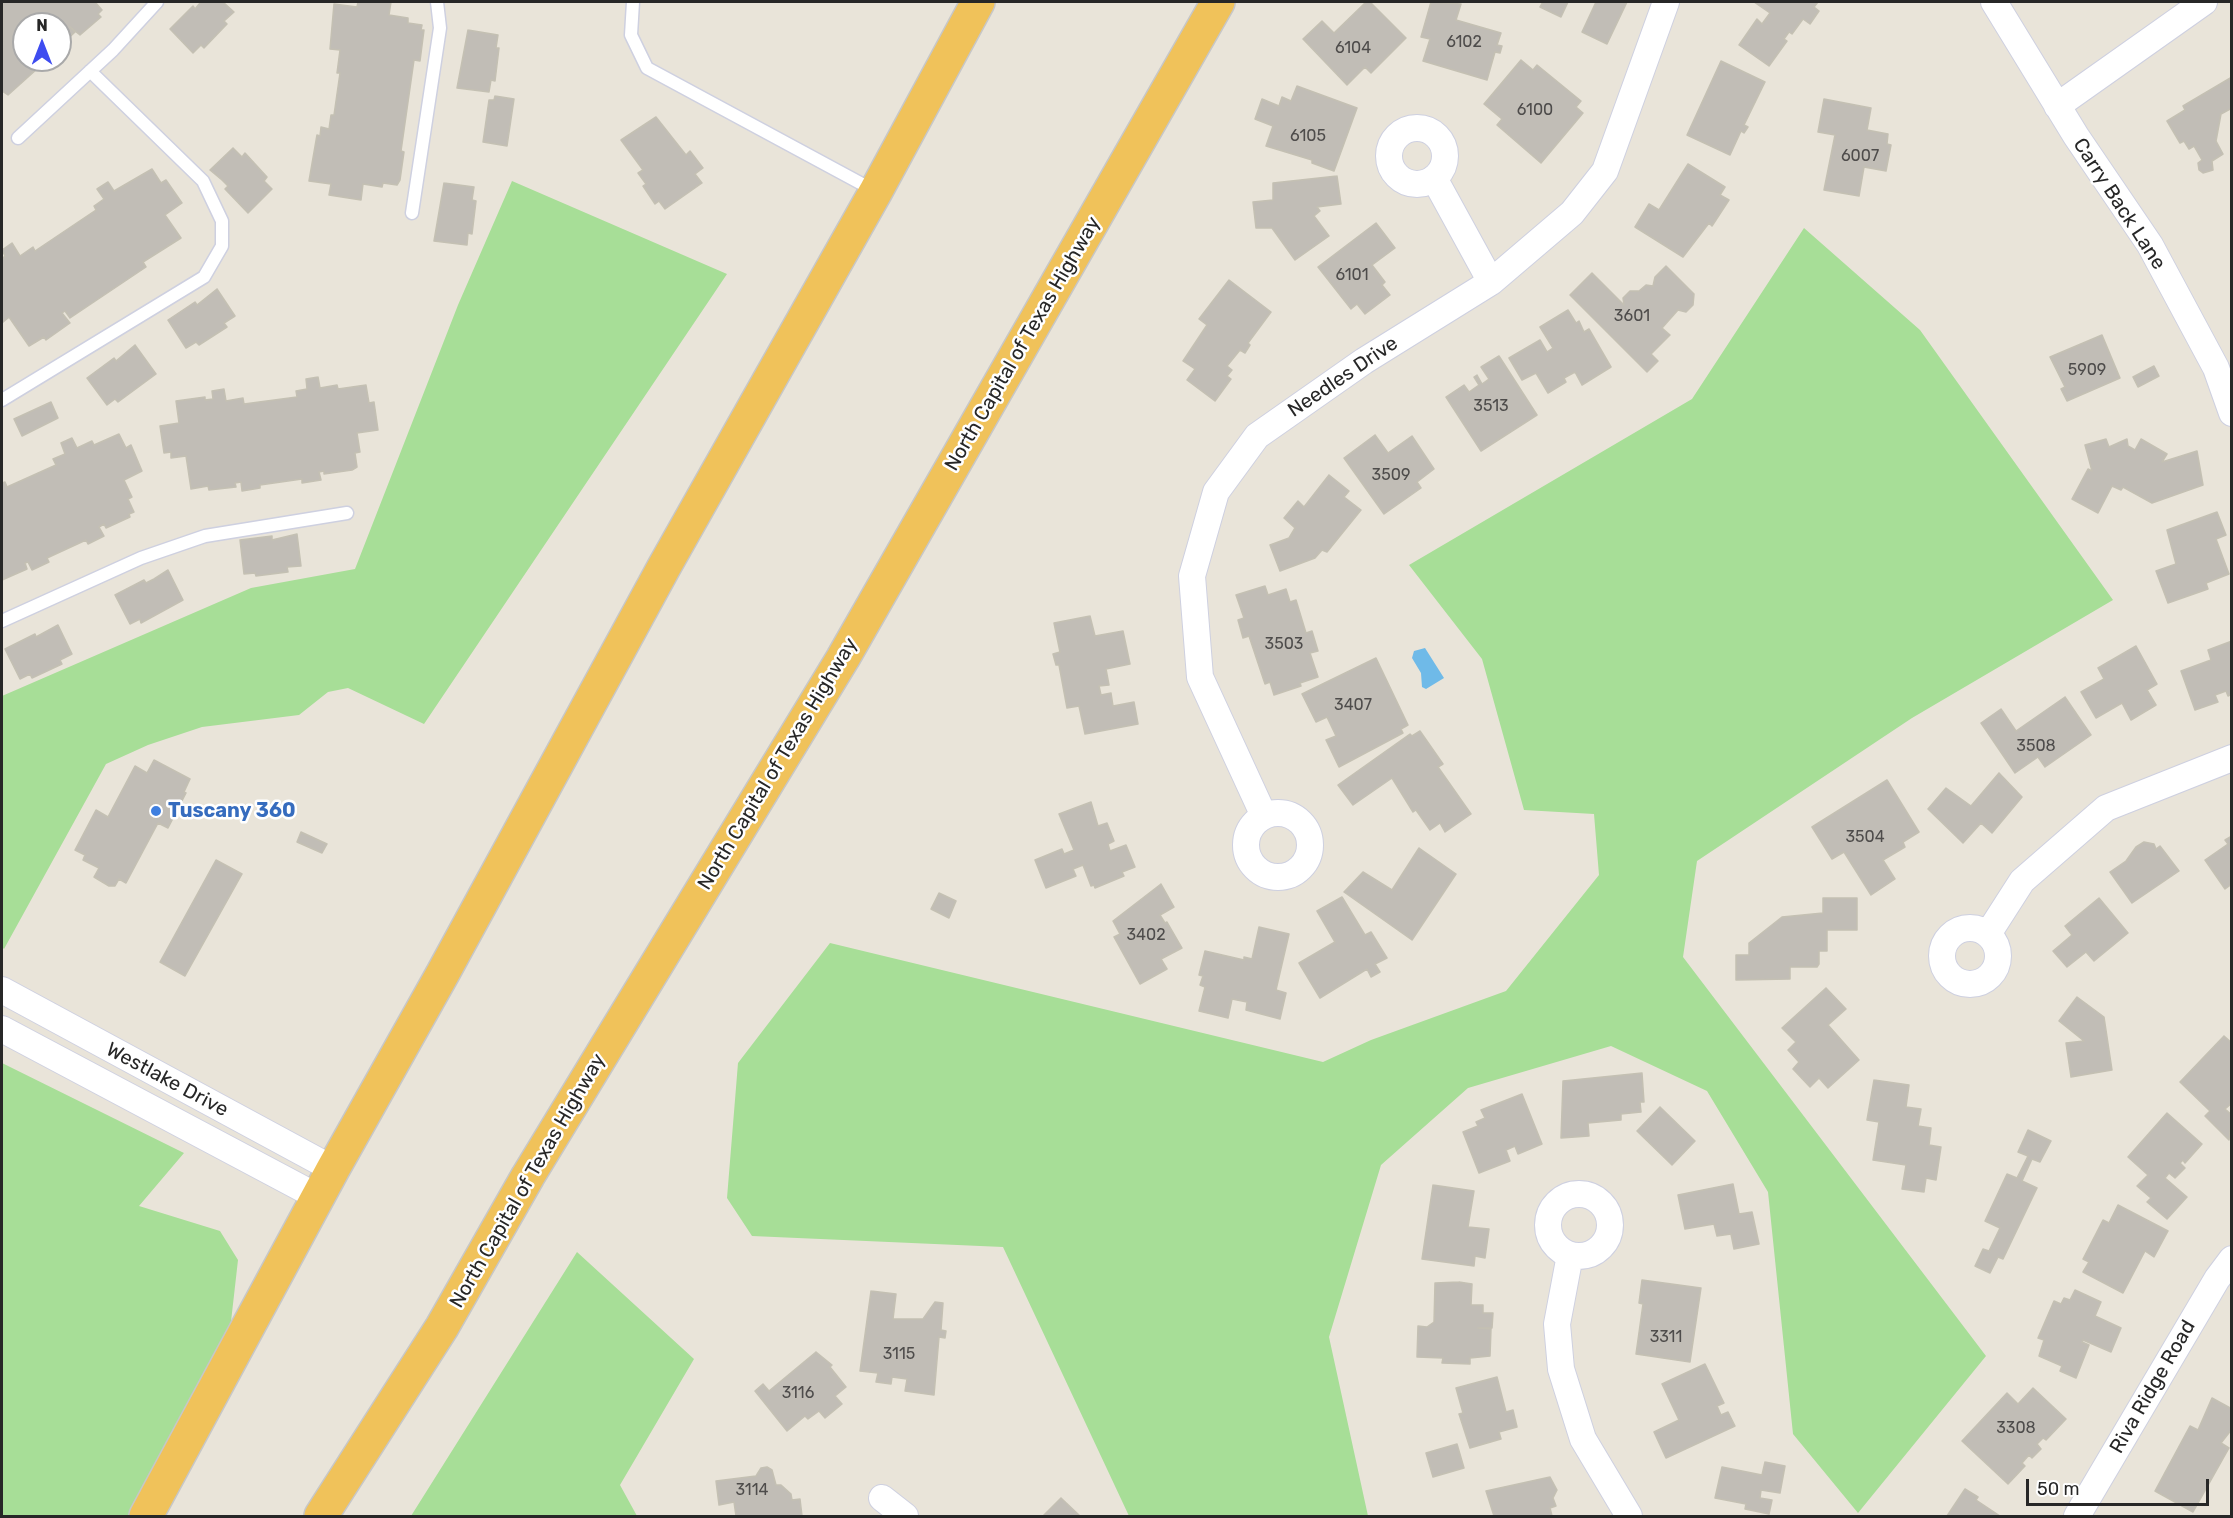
<!DOCTYPE html>
<style>
body{margin:0}
#map{position:relative;width:2233px;height:1518px;overflow:hidden;background:#e9e4d9;font-family:Rubik,sans-serif}
canvas{display:block}
.frame{position:absolute;inset:0;border:3px solid #272727;pointer-events:none}
.north{position:absolute;left:12px;top:12px;width:60px;height:60px;box-sizing:border-box;background:#fff;border:2px solid #a9a9a9;border-radius:50%;rotate:0deg;font-size:16px;font-weight:700;line-height:24px;text-align:center;color:#272727}
.north::after{content:'';display:block;margin:auto;width:21px;height:27px;background:#3e4cf0;clip-path:polygon(50% 0,100% 100%,50% 72%,0 100%)}
.scale{position:absolute;left:2026px;top:1479px;width:183px;height:27px;box-sizing:border-box;border:3px solid #272727;border-top:0;padding-left:8px;font-size:18px;line-height:21px;white-space:nowrap;color:#272727;-webkit-text-stroke:4px #fff;paint-order:stroke}
</style>
<div id="map">
<canvas width="2233" height="1518"></canvas>
<div class="frame"></div>
<div class="north">N</div>
<div class="scale">50 m</div>
</div>
<script>
const ctx = document.querySelector('canvas').getContext('2d');
ctx.lineJoin = 'round';
function fill(path, color) {
  ctx.fillStyle = color;
  ctx.fill(path, 'evenodd');
}
function toPath(rows) {
  const path = new Path2D();
  for (const r of rows) {
    if (r.length === 3) {
      path.moveTo(r[0] + r[2], r[1]);
      path.arc(r[0], r[1], r[2], 0, 2 * Math.PI);
      continue;
    }
    path.moveTo(r[0], r[1]);
    for (let i = 2; i < r.length; i += 2) path.lineTo(r[i], r[i + 1]);
  }
  return path;
}
function trace(path, color, width, dash) {
  ctx.strokeStyle = color;
  ctx.lineWidth = width;
  ctx.lineCap = dash ? 'butt' : 'round';
  ctx.setLineDash(dash || []);
  ctx.stroke(path);
}
function write(font, color, halo, rows, align = 'center') {
  ctx.font = font + ' Rubik,sans-serif';
  ctx.lineWidth = 5;
  ctx.setLineDash([]);
  ctx.textBaseline = 'middle';
  ctx.strokeStyle = halo;
  ctx.fillStyle = color;
  for (const [text, x, y, turn = 0] of rows) {
    ctx.save();
    ctx.translate(x, y);
    ctx.rotate((+turn || 0) * Math.PI / 180);
    ctx.textAlign = isNaN(turn) ? turn : align;
    if (halo) ctx.strokeText(text, 0, 0);
    ctx.fillText(text, 0, 0);
    ctx.restore();
  }
}
fill(toPath([
 [512,181,727,274,424,724,348,688,328,692,299,715,202,727,148,745,106,764,4,949,2,947,2,696,251,588,355,569,458,305],
 [1804,228,1920,330,2113,600,1912,718,1697,861,1683,957,1986,1356,1858,1513,1793,1434,1768,1192,1707,1091,1611,1046,1468,1088,1381,1165,1329,1337,1368,1516,1129,1516,1003,1247,752,1236,727,1198,738,1063,830,943,1323,1062,1371,1040,1506,991,1599,875,1594,814,1524,810,1482,659,1409,565,1692,399],
 [2,1063,184,1153,139,1206,220,1231,238,1260,228,1348,136,1516,2,1516],
 [577,1252,694,1359,620,1485,637,1516,411,1516]
]), '#a7de97');
fill(toPath([
 [1425,648,1444,678,1426,689,1422,687,1421,673,1412,658,1414,651]
]), '#6fbae8');
const building = toPath([
 [3,2,95,2,102,10,98,14,101,17,80,35,70,27,75,32,60,46,60,24,24,24,24,60,47,60,8,95,2,91,3,2],
 [199,2,223,2,234,12,224,21,227,24,204,48,201,45,193,53,170,29,193,6,195,9,200,3,199,2],
 [358,2,391,2,389,15,408,18,408,23,422,25,421,30,424,30,420,61,414,60,401,151,404,152,400,180,397,185,383,183,382,187,363,184,361,200,329,195,331,184,309,181,317,135,320,136,321,127,329,129,331,115,334,115,340,73,337,73,340,50,330,49,334,4,357,7,358,2],
 [1366,2,1370,2,1406,38,1371,73,1365,67,1347,85,1303,39,1322,21,1334,33,1366,2],
 [1431,2,1461,4,1456,20,1501,33,1497,45,1502,46,1500,53,1495,52,1487,80,1423,61,1430,39,1421,37,1431,2],
 [1543,2,1568,2,1561,17,1540,7,1543,2],
 [1596,2,1627,2,1607,44,1582,32,1596,2],
 [1754,2,1818,2,1814,7,1819,11,1810,24,1803,19,1792,34,1789,32,1784,39,1787,41,1769,66,1739,45,1757,19,1762,24,1770,13,1754,2],
 [468,30,498,35,496,48,499,48,495,81,491,80,489,92,457,88,468,30],
 [1521,60,1533,70,1537,65,1581,101,1576,107,1583,113,1541,163,1497,125,1502,119,1484,104,1521,60],
 [1721,61,1765,82,1744,125,1748,127,1744,133,1741,131,1730,155,1687,135,1721,61],
 [2232,77,2232,108,2221,114,2216,141,2223,154,2212,161,2213,170,2203,173,2199,170,2198,163,2202,160,2194,146,2189,149,2184,141,2180,143,2167,121,2185,110,2183,106,2232,77],
 [1297,86,1357,108,1334,171,1312,163,1312,160,1266,146,1273,126,1255,119,1262,99,1279,106,1282,97,1291,101,1297,86],
 [495,96,514,99,507,146,483,142,489,100,494,100,495,96],
 [1824,99,1871,108,1867,130,1888,134,1887,144,1891,145,1886,171,1864,167,1859,196,1824,190,1835,135,1818,132,1824,99],
 [656,117,686,155,690,151,703,168,695,174,702,183,665,209,659,201,655,204,643,186,646,184,638,173,643,170,621,140,656,117],
 [233,148,242,157,245,153,267,177,264,181,272,189,248,213,225,189,228,186,222,180,210,170,233,148],
 [1688,164,1725,187,1720,195,1729,200,1712,226,1709,223,1683,257,1635,227,1649,204,1659,210,1688,164],
 [152,169,161,183,166,180,182,203,165,215,181,238,143,262,146,267,70,318,65,311,62,313,70,323,46,340,44,337,29,346,9,317,2,323,2,259,5,256,2,250,12,243,20,256,33,247,35,251,96,210,94,206,104,199,97,189,108,182,114,191,152,169],
 [1337,176,1341,204,1317,207,1320,211,1314,216,1329,236,1295,260,1272,228,1256,228,1253,202,1273,200,1273,183,1337,176],
 [444,183,474,187,472,200,476,201,472,234,468,233,467,245,434,241,444,183],
 [1376,223,1395,248,1372,265,1385,282,1382,285,1390,295,1365,314,1357,304,1351,309,1318,267,1376,223],
 [1666,266,1694,294,1693,305,1686,312,1678,310,1662,328,1670,335,1651,354,1658,361,1647,372,1570,295,1592,273,1624,305,1623,298,1630,291,1639,291,1646,285,1653,286,1655,277,1666,266],
 [1229,280,1271,312,1248,343,1250,345,1245,353,1240,350,1227,366,1232,370,1227,376,1231,379,1215,401,1187,380,1195,369,1183,361,1207,325,1199,319,1229,280],
 [217,289,235,316,224,323,227,327,199,345,196,342,186,348,168,320,195,302,197,305,217,289],
 [1568,310,1576,323,1579,321,1584,332,1589,329,1611,367,1582,385,1575,372,1564,378,1566,382,1548,393,1536,373,1522,380,1509,358,1540,340,1547,352,1553,348,1540,327,1568,310],
 [2102,335,2120,378,2067,401,2061,389,2065,387,2050,357,2102,335],
 [135,345,156,374,118,402,115,399,107,405,87,378,114,358,116,361,135,345],
 [1499,356,1537,415,1481,451,1446,397,1464,385,1469,392,1479,385,1474,377,1477,375,1482,384,1489,379,1481,367,1499,356],
 [2154,366,2159,376,2138,387,2133,377,2154,366],
 [318,377,320,388,337,385,338,389,366,385,369,403,374,402,378,430,357,433,360,452,355,453,357,467,352,470,324,474,324,471,319,472,321,480,302,483,302,479,260,485,260,488,242,491,241,482,235,483,236,487,209,490,208,486,191,489,186,456,171,458,171,452,164,453,160,426,179,423,176,401,205,397,205,400,213,399,212,391,224,389,226,401,243,398,244,404,297,397,296,391,307,389,306,379,318,377],
 [51,402,58,418,22,436,14,419,51,402],
 [119,434,126,448,131,445,142,471,124,480,132,497,128,499,134,512,129,514,130,517,106,528,104,524,99,527,104,536,88,544,86,540,47,558,49,562,32,570,28,562,25,563,27,569,2,580,2,483,5,482,7,487,56,465,53,459,65,454,61,443,72,438,77,448,92,441,94,445,119,434],
 [1375,435,1388,453,1412,436,1434,469,1417,482,1421,488,1384,514,1344,458,1375,435],
 [2106,439,2109,447,2127,439,2128,446,2135,450,2141,439,2167,454,2162,462,2197,451,2203,485,2152,503,2123,487,2121,490,2112,486,2098,513,2072,499,2088,469,2092,471,2085,445,2106,439],
 [1329,475,1349,491,1344,497,1361,510,1327,552,1322,550,1315,558,1280,571,1270,545,1289,538,1295,528,1284,518,1298,501,1304,507,1329,475],
 [2217,512,2226,535,2216,539,2229,574,2206,583,2208,589,2168,603,2156,571,2176,564,2167,530,2217,512],
 [297,534,301,566,287,567,288,572,256,576,255,573,244,574,240,540,272,536,272,540,297,534],
 [168,570,183,600,141,623,140,619,130,624,115,595,144,580,146,583,154,579,168,570],
 [1265,586,1268,595,1286,589,1290,602,1296,600,1306,633,1312,631,1318,651,1310,653,1318,677,1300,683,1301,686,1274,695,1270,682,1265,684,1249,636,1243,638,1238,620,1244,618,1236,595,1265,586],
 [1090,616,1095,636,1123,631,1130,664,1106,669,1109,685,1099,686,1101,695,1111,693,1113,706,1134,702,1138,724,1085,734,1079,706,1067,708,1059,665,1056,665,1053,654,1060,652,1054,623,1090,616],
 [58,625,72,654,60,660,62,664,32,678,30,674,20,679,5,649,35,634,36,637,58,625],
 [2232,641,2232,694,2228,696,2226,691,2215,695,2218,702,2195,710,2181,671,2211,660,2208,650,2232,641],
 [2136,646,2157,684,2147,690,2156,705,2131,720,2122,703,2096,718,2081,692,2104,679,2098,668,2136,646],
 [1376,658,1408,725,1401,729,1403,733,1339,767,1326,740,1336,736,1327,717,1316,722,1302,694,1376,658],
 [2065,697,2091,735,2045,767,2038,757,2015,773,1981,723,2001,709,2016,731,2065,697],
 [1420,731,1443,764,1438,767,1471,814,1445,832,1440,823,1430,830,1416,810,1413,812,1392,778,1353,805,1338,785,1410,734,1412,736,1420,731],
 [154,760,190,779,184,792,186,793,168,828,158,823,126,883,119,879,115,886,109,886,94,877,99,868,83,860,85,855,75,850,96,810,108,817,135,766,147,773,154,760],
 [1999,773,2022,797,1992,833,1981,823,1963,843,1928,809,1946,788,1971,806,1999,773],
 [1887,780,1919,832,1903,842,1905,847,1883,860,1895,879,1871,895,1844,852,1832,859,1812,827,1887,780],
 [1091,802,1098,826,1107,823,1114,841,1108,844,1110,851,1126,845,1135,867,1122,872,1124,876,1095,888,1094,885,1091,886,1083,865,1073,869,1076,876,1046,888,1035,860,1062,849,1064,854,1074,850,1059,814,1091,802],
 [301,832,327,844,322,853,297,842,301,832],
 [2232,836,2232,884,2225,889,2205,860,2228,844,2225,840,2232,836],
 [2144,842,2154,844,2156,849,2160,846,2179,871,2132,903,2110,872,2126,861,2136,847,2144,842],
 [1419,848,1456,874,1412,940,1344,892,1363,872,1392,890,1419,848],
 [216,860,242,874,185,976,160,962,216,860],
 [1161,884,1174,907,1160,915,1165,923,1167,922,1182,948,1161,959,1167,969,1140,984,1114,937,1120,934,1113,921,1161,884],
 [939,893,956,901,949,918,931,909,939,893],
 [1342,897,1365,935,1371,932,1387,958,1375,964,1380,972,1371,977,1367,969,1320,998,1299,963,1335,942,1317,911,1342,897],
 [1823,898,1857,898,1857,930,1827,930,1827,951,1819,951,1819,964,1817,967,1790,967,1790,979,1736,980,1736,955,1749,955,1749,943,1782,917,1823,913,1823,898],
 [2099,898,2128,933,2094,961,2086,952,2067,967,2053,951,2072,935,2065,926,2099,898],
 [1259,927,1289,934,1276,990,1286,993,1280,1019,1246,1010,1247,1002,1232,999,1228,1018,1199,1011,1205,987,1200,985,1203,976,1199,975,1205,951,1244,960,1244,957,1252,959,1259,927],
 [1826,988,1846,1009,1828,1025,1859,1060,1828,1088,1819,1078,1810,1087,1793,1069,1799,1062,1788,1050,1796,1042,1782,1028,1826,988],
 [2077,997,2104,1017,2112,1070,2071,1077,2066,1043,2084,1041,2059,1021,2077,997],
 [2224,1036,2232,1043,2232,1103,2225,1109,2232,1115,2229,1140,2205,1116,2210,1111,2180,1082,2224,1036],
 [1642,1073,1644,1102,1640,1102,1641,1112,1621,1114,1621,1120,1588,1123,1589,1136,1561,1138,1563,1081,1642,1073],
 [1874,1080,1909,1085,1906,1107,1921,1109,1918,1126,1931,1128,1929,1145,1941,1147,1936,1180,1926,1178,1924,1192,1902,1189,1906,1165,1873,1160,1879,1122,1867,1120,1874,1080],
 [1522,1094,1542,1144,1518,1154,1515,1146,1506,1150,1510,1161,1479,1173,1463,1132,1478,1126,1476,1122,1485,1118,1481,1110,1522,1094],
 [1660,1107,1695,1141,1672,1165,1637,1131,1660,1107],
 [2167,1113,2202,1144,2185,1163,2183,1160,2180,1163,2185,1168,2175,1178,2169,1173,2165,1178,2187,1197,2167,1219,2147,1202,2151,1198,2137,1186,2148,1175,2128,1157,2167,1113],
 [2028,1130,2051,1141,2040,1162,2032,1159,2022,1181,2037,1188,2003,1259,1998,1257,1990,1273,1975,1266,1983,1249,1989,1251,2000,1228,1985,1221,2007,1174,2017,1178,2028,1156,2018,1152,2028,1130],
 [1733,1184,1739,1214,1752,1212,1759,1244,1734,1249,1731,1234,1717,1236,1714,1224,1685,1229,1678,1195,1733,1184],
 [1433,1185,1474,1191,1468,1227,1489,1229,1485,1258,1475,1256,1474,1266,1422,1259,1433,1185],
 [2118,1205,2168,1231,2154,1257,2145,1251,2123,1293,2083,1272,2089,1262,2083,1259,2103,1220,2109,1223,2118,1205],
 [1642,1280,1701,1288,1690,1362,1636,1354,1643,1304,1639,1303,1642,1280],
 [1459,1282,1472,1284,1471,1305,1483,1305,1483,1313,1493,1313,1492,1328,1478,1328,1491,1329,1490,1356,1470,1358,1470,1364,1442,1363,1443,1358,1417,1357,1418,1326,1427,1327,1434,1322,1435,1283,1459,1282],
 [2075,1290,2101,1302,2095,1316,2121,1328,2111,1352,2083,1340,2082,1342,2089,1345,2076,1378,2060,1371,2062,1366,2039,1356,2044,1340,2038,1338,2054,1301,2061,1304,2064,1298,2070,1300,2075,1290],
 [871,1291,896,1294,893,1319,923,1319,935,1302,943,1303,941,1330,946,1331,945,1338,939,1337,934,1395,905,1391,907,1379,892,1377,891,1384,876,1382,878,1373,860,1371,871,1291],
 [816,1352,832,1365,830,1367,846,1387,835,1396,842,1404,825,1418,819,1411,808,1419,805,1416,787,1431,755,1391,763,1384,769,1391,816,1352],
 [1705,1364,1724,1403,1717,1406,1721,1415,1728,1412,1735,1426,1666,1458,1654,1432,1679,1420,1662,1384,1705,1364],
 [1497,1377,1506,1412,1513,1410,1517,1427,1499,1432,1501,1439,1470,1448,1459,1414,1463,1413,1456,1388,1497,1377],
 [2033,1388,2066,1419,2046,1440,2043,1438,2037,1444,2041,1449,2032,1458,2029,1455,2022,1463,2025,1466,2008,1484,1962,1441,2007,1393,2018,1404,2033,1388],
 [2212,1398,2232,1409,2232,1429,2221,1443,2229,1448,2193,1512,2155,1491,2190,1426,2198,1430,2212,1398],
 [1457,1444,1464,1468,1433,1477,1426,1453,1457,1444],
 [1765,1462,1785,1466,1780,1493,1761,1490,1760,1498,1772,1500,1769,1514,1745,1509,1746,1504,1715,1498,1722,1467,1762,1475,1765,1462],
 [767,1467,772,1470,776,1485,781,1485,791,1494,792,1500,800,1499,802,1516,736,1516,734,1502,719,1505,716,1481,756,1476,761,1468,767,1467],
 [1550,1477,1557,1490,1553,1498,1556,1506,1550,1508,1552,1516,1494,1516,1486,1491,1550,1477],
 [1965,1489,1978,1497,1976,1500,2000,1516,1947,1516,1965,1489],
 [1061,1498,1080,1516,1043,1516,1061,1498]
]);
fill(building, '#c1bdb6');
trace(building, '#c4c0b3', 1.5);
const service = toPath([
 [633,2,631,35,647,68,875,191],
 [18,138,113,50,157,2],
 [412,213,440,28,437,2],
 [2,400,204,277,222,246,222,221,203,181,90,71],
 [2,621,141,558,205,536,347,513]
]);
const minor = toPath([
 [1994,2,2076,136,2150,245,2216,368,2232,413],
 [2057,106,2204,2],
 [1417,156,28],
 [1434,178,1491,282],
 [1278,845,32],
 [1264,816,1200,677,1192,576,1216,492,1257,436,1364,361,1491,282,1572,213,1605,171,1666,2],
 [1970,956,28],
 [1988,934,2022,881,2106,808,2232,758],
 [2,990,333,1169],
 [2,1029,318,1197],
 [1579,1225,31],
 [1570,1255,1557,1324,1561,1369,1583,1439,1629,1516],
 [882,1498,905,1516],
 [2077,1516,2217,1279,2232,1259]
]);
const trunk = toPath([
 [146,1516,333,1169,443,973,664,567,876,191,978,2],
 [321,1516,442,1327,528,1176,843,658,1218,2]
]);
trace(service, '#ced0e0', 15);
trace(minor, '#ced0e0', 28);
trace(trunk, '#c7c7c7', 36);
trace(service, '#fff', 12);
trace(minor, '#fff', 26);
trace(trunk, '#f0c25a', 33);
for (const [x, y, r, color] of [
 [156,811,6,"#3f7fe0"]
]) {
  const dot = new Path2D();
  dot.arc(x, y, r, 0, 2 * Math.PI);
  ctx.fillStyle = color;
  ctx.fill(dot);
  trace(dot, '#fff', 2);
}
write('16px', '#4e4c4b', null, [
 ["6102",1464,42],
 ["6104",1353,48],
 ["6100",1535,110],
 ["6105",1308,136],
 ["6007",1860,156],
 ["6101",1352,275],
 ["3601",1632,316],
 ["5909",2087,370],
 ["3513",1491,406],
 ["3509",1391,475],
 ["3503",1284,644],
 ["3407",1353,705],
 ["3508",2036,746],
 ["3504",1865,837],
 ["3402",1146,935],
 ["3311",1666,1337],
 ["3115",899,1354],
 ["3116",798,1393],
 ["3308",2016,1428],
 ["3114",752,1490]
]);
write('20px', '#272727', '#fff', [
 ["Carry Back Lane",2119,204,57],
 ["North Capital of Texas Highway",1023,344,-60],
 ["Needles Drive",1343,377,-34],
 ["North Capital of Texas Highway",778,764,-59],
 ["Westlake Drive",167,1080,28],
 ["North Capital of Texas Highway",528,1181,-60],
 ["Riva Ridge Road",2153,1387,-60]
]);
write('bold 20px', '#366cbe', '#fff', [
 ["Tuscany 360",168,811]
], 'left');
</script>
